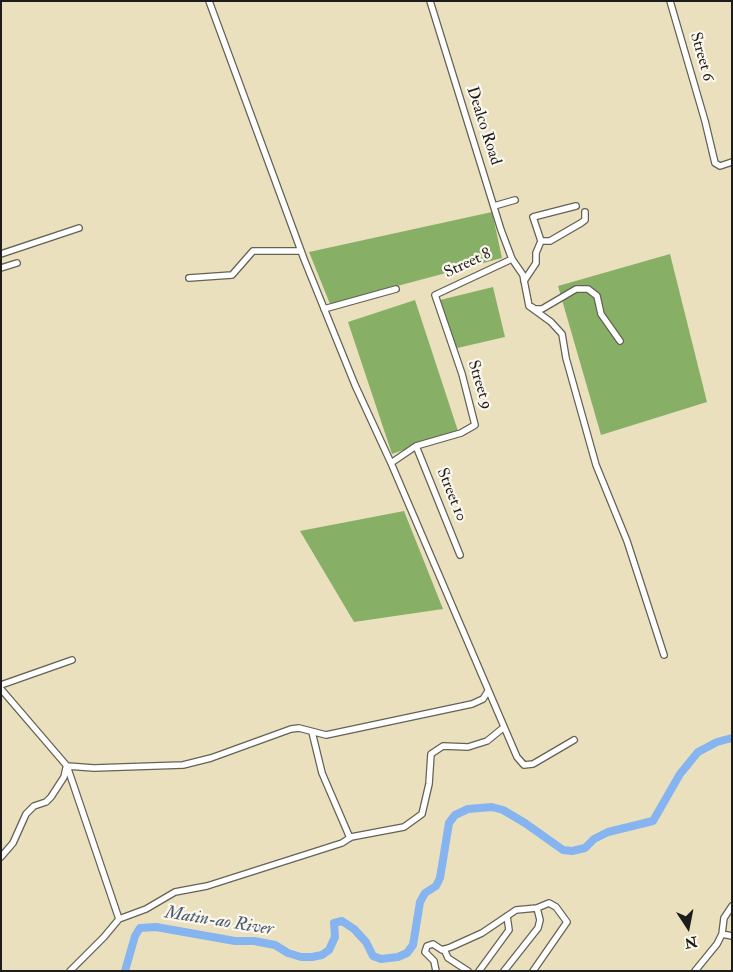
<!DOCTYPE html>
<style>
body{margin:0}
#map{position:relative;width:733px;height:972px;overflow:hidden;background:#eae0be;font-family:"IM FELL Double Pica",serif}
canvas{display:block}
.frame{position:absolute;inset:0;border:2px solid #1c1c1c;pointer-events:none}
.north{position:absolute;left:663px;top:902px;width:50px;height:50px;-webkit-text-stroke:4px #fbf7ec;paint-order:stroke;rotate:169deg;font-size:14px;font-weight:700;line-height:20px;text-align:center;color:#1c1c1c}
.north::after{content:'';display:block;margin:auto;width:18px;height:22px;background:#1c1c1c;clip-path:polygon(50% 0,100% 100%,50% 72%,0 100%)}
</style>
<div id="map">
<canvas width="733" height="972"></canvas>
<div class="frame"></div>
<div class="north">N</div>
</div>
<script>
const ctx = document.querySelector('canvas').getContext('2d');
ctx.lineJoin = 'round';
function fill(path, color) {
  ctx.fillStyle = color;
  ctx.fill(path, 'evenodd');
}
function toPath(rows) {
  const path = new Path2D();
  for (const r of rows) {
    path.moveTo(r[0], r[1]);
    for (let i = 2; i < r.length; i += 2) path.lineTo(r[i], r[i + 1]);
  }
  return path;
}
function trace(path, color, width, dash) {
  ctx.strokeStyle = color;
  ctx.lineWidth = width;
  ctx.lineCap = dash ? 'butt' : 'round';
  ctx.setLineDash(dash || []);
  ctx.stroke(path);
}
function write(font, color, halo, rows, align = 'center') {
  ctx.font = font + ' "IM FELL Double Pica",serif';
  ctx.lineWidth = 4.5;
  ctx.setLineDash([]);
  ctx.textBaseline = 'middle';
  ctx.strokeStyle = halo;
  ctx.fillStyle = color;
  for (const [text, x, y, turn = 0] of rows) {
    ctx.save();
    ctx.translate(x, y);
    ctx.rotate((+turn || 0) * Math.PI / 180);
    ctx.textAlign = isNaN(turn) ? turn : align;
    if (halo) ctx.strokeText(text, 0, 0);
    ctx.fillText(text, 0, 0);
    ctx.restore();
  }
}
fill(toPath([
 [492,212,502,258,330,304,309,252],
 [670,254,707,402,601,435,558,286],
 [493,287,505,337,453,349,440,300],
 [415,300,458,431,392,454,348,322],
 [404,511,443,609,354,622,300,531]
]), '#87b066');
trace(toPath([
 [125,971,135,936,140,928,156,927,235,941,254,941,275,945,288,953,301,957,312,957,322,955,329,950,335,937,334,923,342,921,354,929,366,942,373,956,381,959,398,957,407,953,413,945,420,902,425,893,436,886,440,878,449,823,455,815,468,809,492,807,503,810,525,823,563,850,572,851,585,848,594,839,608,832,653,821,680,774,698,752,717,742,732,738]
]), '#85b4f0', 8);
const minor = toPath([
 [209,1,304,259,355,385,391,463,517,757,524,765,533,764,574,740],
 [430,1,501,230,512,259,523,275,529,306,551,322,562,334,566,358,596,465,627,541,664,655],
 [670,1,705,121,715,163,720,166,732,162],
 [494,206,515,200],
 [541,241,550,241,581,223,585,220,585,212],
 [1,254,79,228],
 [1,268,17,263],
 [189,278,232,275,253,251,301,251],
 [524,281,536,263,536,253,541,241,533,217,576,206],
 [532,307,535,309,542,309,576,289,588,289,597,296,601,314,620,341],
 [324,309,396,289],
 [416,446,460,555],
 [391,463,416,446,461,433,475,425,462,374,435,295,512,259],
 [1,685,72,660],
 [1,689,67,766,119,919],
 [312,732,322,773,350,838],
 [67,766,94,768,183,765,211,758,291,729,299,728,326,735,472,704,483,699,488,691],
 [1,857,13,843,26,814,34,806,46,802,51,797,64,777,66,768],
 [722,934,732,936],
 [444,949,448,958,468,971],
 [70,971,104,937,119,919,146,909,175,892,207,886,342,843,351,837,404,827,422,814,429,784,431,754,443,746,468,747,487,741,503,728],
 [436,971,434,961,425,952,427,946,433,944,442,950,451,947,482,933,516,910,537,908,549,903,556,907,567,922,533,971],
 [479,971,509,930,507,916],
 [504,971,538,928,540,920,537,908],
 [695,971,717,944,722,934,724,918,732,906]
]);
trace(minor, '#646155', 8);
trace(minor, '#fff', 5.5);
write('16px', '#1c1c1c', '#fbf7ec', [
 ["Street 6",701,57,74],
 ["Dealco Road",483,126,72],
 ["Street 8",468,264,-25],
 ["Street 9",479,385,73],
 ["Street 10",451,495,68]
]);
write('italic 18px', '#465971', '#fbf7ec', [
 ["Matin-ao River",219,922,9]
]);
</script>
